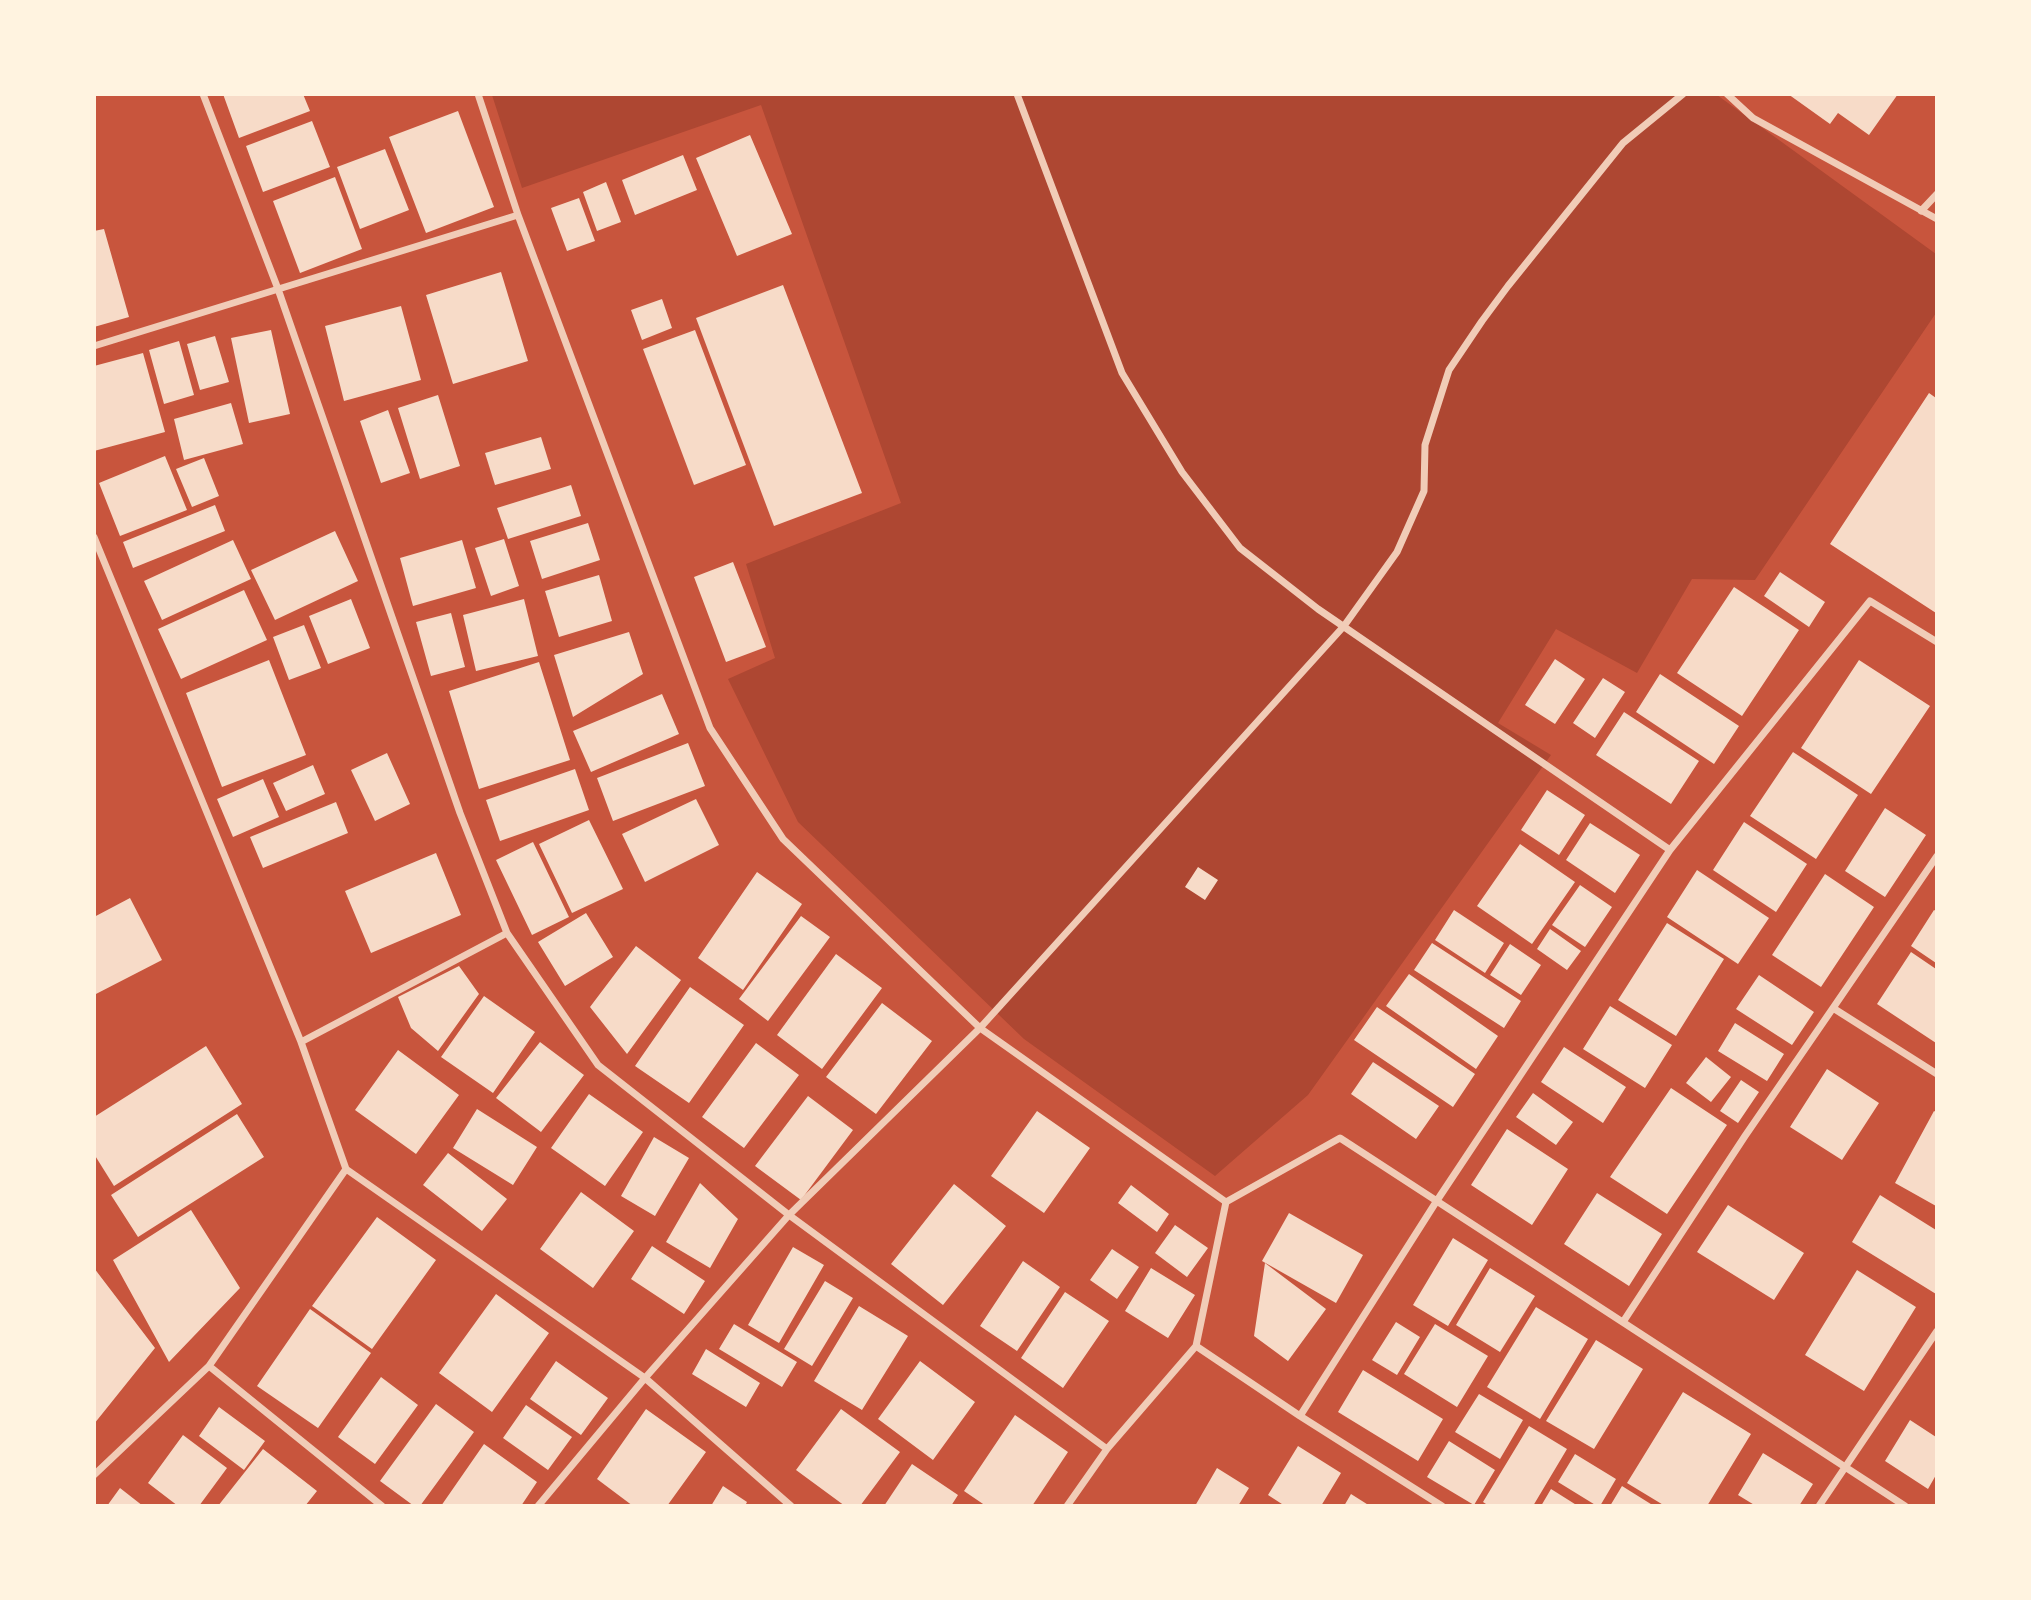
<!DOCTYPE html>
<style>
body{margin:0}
#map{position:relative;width:2031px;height:1600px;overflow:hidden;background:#c8553d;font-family:Arial,sans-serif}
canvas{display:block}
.frame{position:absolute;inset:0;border:96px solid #fff3e0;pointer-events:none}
</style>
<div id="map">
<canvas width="2031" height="1600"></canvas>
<div class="frame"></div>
</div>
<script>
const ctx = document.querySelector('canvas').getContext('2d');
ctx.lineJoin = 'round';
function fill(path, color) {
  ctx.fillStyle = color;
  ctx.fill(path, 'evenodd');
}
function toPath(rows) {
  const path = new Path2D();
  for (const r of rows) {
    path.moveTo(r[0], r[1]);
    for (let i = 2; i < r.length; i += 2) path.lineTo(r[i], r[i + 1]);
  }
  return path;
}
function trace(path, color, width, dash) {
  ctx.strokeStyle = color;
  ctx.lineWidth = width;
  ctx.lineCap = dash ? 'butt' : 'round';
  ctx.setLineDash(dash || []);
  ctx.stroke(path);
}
fill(toPath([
 [492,95,1717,95,1936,254,1936,313,1755,580,1692,579,1637,673,1556,629,1498,723,1551,755,1308,1095,1215,1176,1024,1039,798,822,728,679,775,658,746,564,901,503,761,105,522,188]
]), '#ae4732');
fill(toPath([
 [223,94,303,94,310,111,239,138],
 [1788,94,1898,94,1869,135,1838,113,1830,124],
 [458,111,494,207,426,233,389,137],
 [312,121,330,167,263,192,246,146],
 [750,135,792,234,737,256,696,158],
 [385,149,409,210,360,229,337,167],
 [683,155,697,190,635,215,622,180],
 [335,177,362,249,300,273,273,201],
 [606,182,621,222,597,231,583,192],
 [579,198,595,241,567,251,551,208],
 [104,229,129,317,94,327,94,231],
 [501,272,528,361,453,384,426,295],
 [783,285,862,493,774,526,696,318],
 [662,299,672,328,642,340,631,310],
 [401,306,421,380,344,401,325,326],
 [271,330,290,414,249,423,231,338],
 [695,330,746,465,694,485,643,349],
 [215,336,229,382,200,390,187,344],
 [179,341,194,395,164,404,149,350],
 [143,353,165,432,94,451,94,366],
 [1929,393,1936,398,1936,613,1830,544],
 [438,395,460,466,420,479,398,408],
 [231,403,243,444,184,460,174,419],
 [388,410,410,473,381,483,360,421],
 [541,437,551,469,495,485,485,453],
 [165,456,187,510,120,536,99,483],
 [204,458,219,496,192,507,176,469],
 [571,485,581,516,508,539,497,508],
 [215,505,225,531,133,568,123,542],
 [588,523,600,560,542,579,530,541],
 [335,531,358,581,275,620,251,570],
 [504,539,519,586,491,596,475,548],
 [233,540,251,579,162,620,144,581],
 [462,540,476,588,413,606,400,558],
 [733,562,766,647,726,662,694,577],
 [1780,572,1825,602,1809,627,1764,596],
 [599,575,612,621,559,637,545,591],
 [1734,587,1799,630,1742,716,1677,673],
 [244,590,267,640,181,679,158,629],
 [351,599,370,648,328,664,309,616],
 [524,599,538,656,476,671,463,615],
 [451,613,465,667,431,676,416,622],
 [304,625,321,668,289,680,273,637],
 [629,632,643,674,573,717,554,655],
 [1555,659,1585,679,1555,724,1525,705],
 [269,660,306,755,222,787,186,693],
 [1859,660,1930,706,1871,794,1801,748],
 [539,662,570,760,479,789,449,691],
 [1660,674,1739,726,1714,764,1636,712],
 [1603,678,1625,692,1595,738,1573,723],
 [662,694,679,734,591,772,573,731],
 [1624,712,1699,761,1671,804,1596,755],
 [688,743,705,786,613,821,597,778],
 [1793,752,1858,795,1816,859,1750,816],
 [387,753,410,804,375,821,351,770],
 [313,765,325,794,286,811,273,783],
 [575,769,589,810,500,841,486,800],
 [263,779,279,817,233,837,217,799],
 [1547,790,1585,815,1559,855,1521,830],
 [696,799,719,845,645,882,622,834],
 [336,802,348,833,263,868,250,837],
 [1885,808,1926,835,1885,897,1845,871],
 [589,820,623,889,572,913,539,844],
 [1744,822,1807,864,1776,912,1713,870],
 [1590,823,1640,855,1615,893,1566,860],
 [533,842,569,917,532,935,496,860],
 [1520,844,1575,882,1532,944,1477,906],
 [436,853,461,915,371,953,345,891],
 [1198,867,1218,880,1205,900,1185,887],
 [1697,870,1769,918,1738,964,1667,917],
 [757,872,802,904,743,990,698,958],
 [1825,874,1874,907,1821,987,1772,955],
 [1580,885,1612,907,1585,947,1552,925],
 [130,898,162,960,94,995,94,917],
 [1454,910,1504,943,1485,973,1435,940],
 [1934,910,1936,911,1936,963,1911,946],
 [586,913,613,957,565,986,538,942],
 [801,916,830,937,768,1021,739,999],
 [1667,923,1724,959,1676,1036,1618,1000],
 [1550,929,1581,951,1567,970,1537,949],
 [1432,943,1521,1001,1504,1028,1414,970],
 [1510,944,1541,965,1521,995,1490,975],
 [636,946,681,980,627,1054,590,1007],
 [1911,952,1936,969,1936,1043,1877,1004],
 [836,954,882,988,822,1069,777,1035],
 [459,966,479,994,438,1051,411,1028,398,997],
 [1409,974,1498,1036,1476,1069,1386,1006],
 [1759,975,1814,1012,1792,1045,1736,1009],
 [690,987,744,1025,689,1103,635,1066],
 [484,996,535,1032,493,1093,441,1057],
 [882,1003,932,1041,876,1114,826,1077],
 [1610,1006,1672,1045,1645,1088,1583,1049],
 [1377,1007,1475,1074,1453,1107,1354,1040],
 [1735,1023,1784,1054,1767,1081,1718,1051],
 [540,1042,584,1075,541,1132,496,1098],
 [756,1043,799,1075,744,1148,702,1117],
 [206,1046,242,1104,114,1186,94,1154,94,1117],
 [1564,1047,1626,1087,1603,1123,1541,1082],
 [398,1050,459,1095,416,1154,355,1110],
 [1706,1057,1731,1077,1711,1102,1686,1083],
 [1373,1062,1439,1106,1416,1139,1351,1094],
 [1827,1069,1879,1103,1842,1160,1790,1127],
 [1741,1080,1759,1092,1738,1123,1720,1111],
 [1671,1088,1727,1125,1667,1214,1610,1177],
 [1533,1093,1573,1122,1556,1145,1516,1117],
 [589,1094,643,1132,605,1186,551,1148],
 [808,1096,853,1130,801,1200,755,1166],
 [477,1109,537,1147,513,1185,453,1148],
 [1037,1111,1090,1148,1044,1213,991,1176],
 [1934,1111,1936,1112,1936,1206,1895,1183],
 [237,1114,264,1157,138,1237,111,1195],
 [1507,1129,1568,1169,1532,1225,1471,1185],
 [654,1137,689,1158,655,1216,621,1196],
 [448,1153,507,1199,482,1231,423,1185],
 [700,1183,738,1219,710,1268,666,1242],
 [954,1184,1006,1226,943,1305,891,1264],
 [1131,1185,1169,1214,1157,1232,1118,1203],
 [581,1192,634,1231,593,1288,540,1249],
 [1597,1193,1662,1234,1629,1286,1564,1244],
 [1880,1195,1936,1230,1936,1294,1852,1242],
 [1728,1205,1804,1253,1774,1300,1697,1252],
 [191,1210,240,1288,169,1362,113,1260],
 [1289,1213,1363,1255,1336,1303,1262,1261],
 [377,1217,436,1260,372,1349,312,1306],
 [1175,1225,1208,1248,1187,1277,1155,1253],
 [1453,1238,1488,1260,1448,1326,1413,1305],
 [652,1246,705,1281,684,1314,631,1279],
 [793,1247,824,1265,779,1343,748,1325],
 [1112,1249,1139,1267,1117,1299,1090,1280],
 [1023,1261,1060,1287,1017,1351,980,1326],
 [1265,1263,1326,1309,1288,1361,1254,1336],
 [94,1268,155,1348,94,1424],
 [1151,1268,1195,1295,1168,1338,1125,1311],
 [1490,1268,1535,1296,1500,1352,1456,1325],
 [1857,1270,1916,1307,1864,1391,1805,1355],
 [825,1281,853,1298,812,1366,784,1349],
 [1065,1292,1109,1321,1063,1388,1021,1358],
 [496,1294,549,1333,492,1412,439,1373],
 [859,1306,908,1336,862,1410,814,1381],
 [1536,1307,1588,1339,1540,1419,1487,1387],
 [310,1309,371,1353,318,1428,257,1386],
 [1396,1322,1420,1337,1397,1375,1372,1360],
 [734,1324,797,1362,782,1387,719,1349],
 [1435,1324,1488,1356,1457,1407,1404,1374],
 [1596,1340,1643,1369,1594,1449,1546,1421],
 [706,1349,760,1383,746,1407,692,1374],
 [556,1361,608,1398,581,1435,530,1399],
 [920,1361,975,1402,933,1460,878,1419],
 [1363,1370,1443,1419,1418,1461,1338,1412],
 [381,1377,418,1405,375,1464,338,1437],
 [1683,1392,1751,1434,1707,1506,1665,1506,1627,1483],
 [1479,1394,1523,1420,1500,1459,1455,1432],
 [436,1404,474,1432,420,1506,414,1506,380,1481],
 [526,1405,572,1437,548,1470,503,1438],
 [219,1407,265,1441,244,1470,199,1436],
 [646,1409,706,1452,667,1506,633,1506,597,1479],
 [841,1409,900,1452,860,1506,845,1506,796,1470],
 [1015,1415,1068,1452,1032,1506,986,1506,964,1491],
 [1910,1420,1936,1437,1936,1475,1928,1489,1885,1461],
 [1529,1426,1567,1449,1533,1506,1489,1506,1483,1502],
 [183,1435,227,1468,199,1506,178,1506,148,1483],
 [1449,1441,1495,1470,1474,1505,1427,1477],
 [484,1444,537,1482,521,1506,441,1506],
 [1298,1446,1341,1473,1321,1506,1285,1506,1268,1495],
 [263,1449,317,1491,305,1506,218,1506],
 [1763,1453,1813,1484,1799,1506,1756,1506,1738,1495],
 [1575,1454,1616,1479,1600,1506,1597,1506,1558,1482],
 [912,1464,958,1495,951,1506,884,1506],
 [1217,1468,1249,1488,1238,1506,1195,1506],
 [723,1486,747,1502,745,1506,711,1506],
 [1622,1486,1654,1506,1610,1506],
 [120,1488,143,1506,107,1506],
 [1551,1489,1578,1506,1541,1506],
 [1351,1494,1370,1506,1344,1506]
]), '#f7dbc8');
trace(toPath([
 [203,94,278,289,460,813,507,933,598,1065,789,1215,1107,1449,1196,1346,1226,1202],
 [478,94,518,215],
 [1017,94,1122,373,1182,472,1240,548,1318,609,1670,850,1436,1202,1300,1416],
 [1727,94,1753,118,1937,219],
 [1921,211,1937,194],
 [94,346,518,215,710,728,783,839,980,1028,1226,1202,1340,1138,1905,1506],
 [94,537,301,1042,346,1169,645,1378,791,1506],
 [1670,850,1870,601,1937,642],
 [1833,1008,1937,856],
 [301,1042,507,933],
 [1623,1322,1745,1136,1833,1008,1937,1074],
 [1196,1346,1300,1416,1442,1506],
 [209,1366,382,1506],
 [94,1475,209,1366,346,1169],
 [538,1506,645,1378,789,1215,980,1028,1344,626,1397,552,1424,491,1425,445,1449,370,1482,321,1508,286,1623,143,1683,94],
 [1067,1506,1107,1449],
 [1819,1506,1937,1331]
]), '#f1ccb7', 7);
</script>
